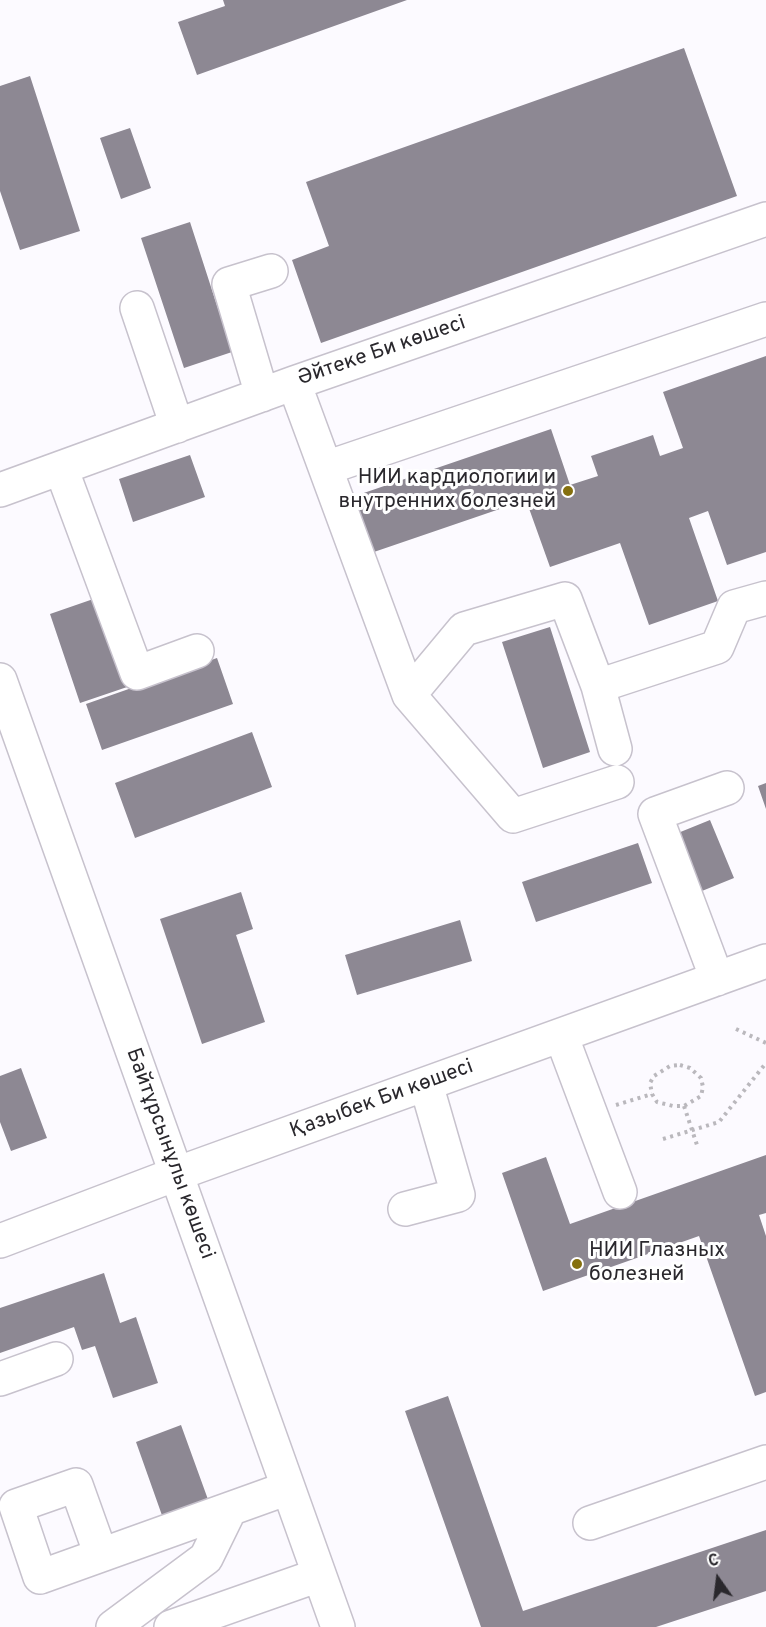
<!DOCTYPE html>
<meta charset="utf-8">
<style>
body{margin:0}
#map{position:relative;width:766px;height:1627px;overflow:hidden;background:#fcfaff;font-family:Overpass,sans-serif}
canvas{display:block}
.north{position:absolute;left:688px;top:1549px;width:60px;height:60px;-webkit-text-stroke:4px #fff;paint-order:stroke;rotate:346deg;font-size:16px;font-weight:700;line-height:24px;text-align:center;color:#2a282d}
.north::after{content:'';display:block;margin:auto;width:21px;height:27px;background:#2a282d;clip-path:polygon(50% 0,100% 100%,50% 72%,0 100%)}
</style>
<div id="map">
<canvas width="766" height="1627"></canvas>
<div class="north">С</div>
</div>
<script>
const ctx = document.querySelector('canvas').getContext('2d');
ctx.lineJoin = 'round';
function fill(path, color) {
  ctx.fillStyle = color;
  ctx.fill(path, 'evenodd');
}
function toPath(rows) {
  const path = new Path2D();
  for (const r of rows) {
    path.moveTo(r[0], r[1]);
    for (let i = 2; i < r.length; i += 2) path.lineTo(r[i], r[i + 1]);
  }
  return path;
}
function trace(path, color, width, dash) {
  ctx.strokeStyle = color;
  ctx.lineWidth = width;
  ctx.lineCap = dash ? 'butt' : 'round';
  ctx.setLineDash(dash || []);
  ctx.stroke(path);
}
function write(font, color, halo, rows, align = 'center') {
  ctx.font = font + ' Overpass,sans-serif';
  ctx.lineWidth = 6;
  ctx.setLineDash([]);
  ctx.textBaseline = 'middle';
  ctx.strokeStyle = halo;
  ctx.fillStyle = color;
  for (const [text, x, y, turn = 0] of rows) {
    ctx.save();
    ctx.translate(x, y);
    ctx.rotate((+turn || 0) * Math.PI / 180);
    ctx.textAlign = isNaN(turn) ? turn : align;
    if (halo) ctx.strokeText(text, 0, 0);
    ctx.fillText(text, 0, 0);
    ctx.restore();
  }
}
fill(toPath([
 [223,0,407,0,197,75,178,22,225,6],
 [684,48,737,196,321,343,292,260,329,246,306,182],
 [30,76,80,231,20,250,0,191,0,86],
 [130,128,151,188,121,199,100,138],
 [190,222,232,352,184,368,141,238],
 [766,356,766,552,727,565,708,511,689,518,718,601,649,625,620,543,550,567,526,500,371,553,352,497,551,429,570,485,598,476,591,456,653,435,660,456,683,448,663,392],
 [190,455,205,497,133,522,119,479],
 [102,596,133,685,80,703,50,614],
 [550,627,590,752,543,768,502,642],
 [217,658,233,704,102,750,86,704],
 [252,732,272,787,135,838,115,783],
 [766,783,766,809,758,786],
 [710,820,734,878,697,893,673,835],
 [638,843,652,883,536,922,522,882],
 [241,892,253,929,236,935,265,1022,202,1044,160,919],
 [460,920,472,961,357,995,345,955],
 [21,1068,47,1138,11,1151,0,1122,0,1076],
 [766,1155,766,1213,759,1215,766,1236,766,1392,755,1396,699,1236,543,1291,502,1173,546,1157,570,1224],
 [104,1273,120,1323,136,1317,158,1383,113,1398,95,1346,82,1350,74,1327,0,1353,0,1308],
 [448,1396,523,1611,766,1530,766,1591,656,1627,481,1627,405,1411],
 [181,1425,210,1505,164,1521,136,1442]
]), '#8d8893');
const minor = toPath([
 [137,308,177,426],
 [294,383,409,695,513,816,617,782],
 [262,395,229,284,271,271],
 [61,468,137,673,197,651],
 [326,468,766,319],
 [0,490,294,383,766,219],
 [0,680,338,1627],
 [598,686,717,647,734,607,766,598],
 [409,695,464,629,565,599,598,686,615,749],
 [717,979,655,814,727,788],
 [561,1035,620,1192],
 [405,1209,458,1195,426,1084],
 [0,1241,176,1174,766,961],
 [0,1379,56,1359],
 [590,1523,766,1462],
 [101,1555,76,1485,16,1506,40,1577,288,1488],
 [113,1627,206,1558,230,1509],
 [171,1627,319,1575]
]);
trace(minor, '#c7c2cd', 36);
trace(toPath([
 [736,1029,766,1043],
 [680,1065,690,1068,701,1078,703,1087,701,1096,684,1106,673,1106,657,1102,652,1094,650,1083,654,1076,670,1066,680,1065],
 [616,1105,652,1094],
 [684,1106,697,1145],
 [663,1139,719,1122,766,1063]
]), '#bab8bd', 4, [3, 4.5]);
trace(minor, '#fff', 33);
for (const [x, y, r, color] of [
 [568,491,6,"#85700f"],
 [577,1264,6,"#85700f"]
]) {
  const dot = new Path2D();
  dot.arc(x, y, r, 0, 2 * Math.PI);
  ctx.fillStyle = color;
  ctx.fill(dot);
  trace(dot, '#fff', 2);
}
write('21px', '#2a282d', '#fff', [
 ["Әйтеке Би көшесі",382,352,-19],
 ["Қазыбек Би көшесі",382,1100,-20],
 ["Байтұрсынұлы көшесі",169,1154,70]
]);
write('21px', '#2a282d', '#fff', [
 ["НИИ кардиологии и",556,479],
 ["внутренних болезней",556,503],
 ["НИИ Глазных",589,1252,"left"],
 ["болезней",589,1276,"left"]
], 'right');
</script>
